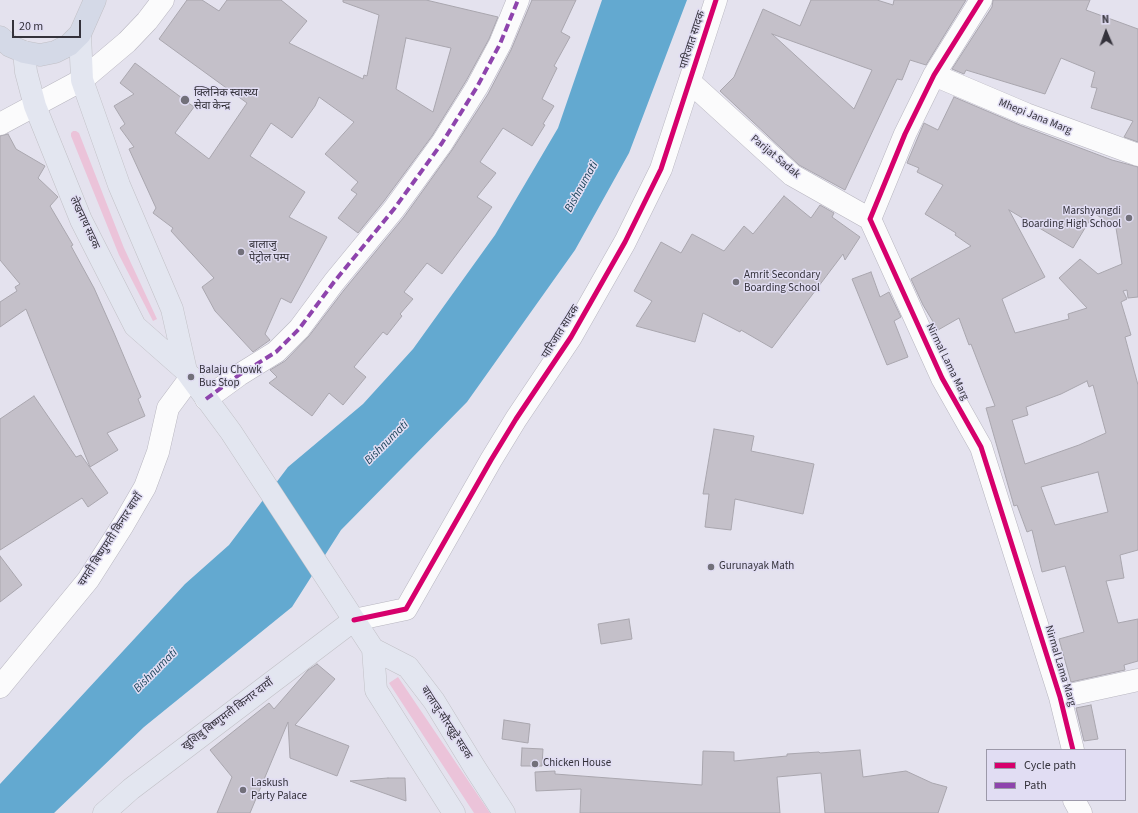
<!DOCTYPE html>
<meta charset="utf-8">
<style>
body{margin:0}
#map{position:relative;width:1138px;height:813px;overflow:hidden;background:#e4e2ee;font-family:"Source Sans 3",sans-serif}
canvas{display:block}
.legend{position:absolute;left:986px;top:749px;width:140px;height:52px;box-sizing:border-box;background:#e1ddf3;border:1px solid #9c99a9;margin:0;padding:5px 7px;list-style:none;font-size:12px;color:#34323b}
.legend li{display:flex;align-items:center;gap:8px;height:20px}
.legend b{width:20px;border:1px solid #9c99a9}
.north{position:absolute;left:1086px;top:12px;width:40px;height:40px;-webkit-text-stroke:3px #e1ddf3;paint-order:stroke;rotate:358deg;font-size:11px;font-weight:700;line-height:16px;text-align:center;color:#34323b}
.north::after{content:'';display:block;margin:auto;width:14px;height:18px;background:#34323b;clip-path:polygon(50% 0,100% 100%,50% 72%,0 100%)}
.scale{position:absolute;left:12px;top:20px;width:69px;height:18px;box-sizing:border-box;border:2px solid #34323b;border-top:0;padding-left:5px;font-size:12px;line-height:14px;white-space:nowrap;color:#34323b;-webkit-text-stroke:3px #e1ddf3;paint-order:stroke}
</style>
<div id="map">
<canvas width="1138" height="813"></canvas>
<ul class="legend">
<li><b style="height:5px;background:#d6006c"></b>Cycle path</li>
<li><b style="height:5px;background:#8e44ad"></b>Path</li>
</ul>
<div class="north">N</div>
<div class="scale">20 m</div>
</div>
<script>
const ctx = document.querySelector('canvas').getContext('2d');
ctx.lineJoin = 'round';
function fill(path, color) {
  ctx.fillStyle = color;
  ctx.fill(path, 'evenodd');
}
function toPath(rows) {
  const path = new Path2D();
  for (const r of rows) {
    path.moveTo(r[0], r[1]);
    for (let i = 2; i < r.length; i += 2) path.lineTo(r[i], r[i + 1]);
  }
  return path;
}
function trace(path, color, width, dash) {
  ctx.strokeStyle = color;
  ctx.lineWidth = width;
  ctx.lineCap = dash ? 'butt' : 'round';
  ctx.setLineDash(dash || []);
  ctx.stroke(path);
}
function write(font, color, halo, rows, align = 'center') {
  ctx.font = font + ' "Source Sans 3","Noto Sans Devanagari",sans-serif';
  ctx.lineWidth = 3;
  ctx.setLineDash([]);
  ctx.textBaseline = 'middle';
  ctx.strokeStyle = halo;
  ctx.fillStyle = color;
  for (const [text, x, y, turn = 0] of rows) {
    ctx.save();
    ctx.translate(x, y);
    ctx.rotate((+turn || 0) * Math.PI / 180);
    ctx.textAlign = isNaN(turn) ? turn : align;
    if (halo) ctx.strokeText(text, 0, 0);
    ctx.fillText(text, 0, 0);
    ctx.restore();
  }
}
fill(toPath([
 [73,131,76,131,79,133,124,248,157,319,153,321,119,255,71,136,71,133],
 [398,677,490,813,474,813,389,683]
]), '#ebc3d9');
fill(toPath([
 [602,0,687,0,629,153,575,250,467,402,341,530,292,607,144,727,54,813,0,813,0,784,185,584,229,545,288,467,363,404,413,349,495,235,558,128]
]), '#63a9d0');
const building = toPath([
 [187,0,202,0,219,11,227,0,281,0,307,21,289,43,363,79,364,75,367,76,379,15,343,2,343,0,426,0,498,17,489,39,466,81,432,136,384,201,358,233,338,218,357,194,351,190,358,182,325,154,354,122,319,97,315,106,292,138,271,123,250,156,305,192,289,217,327,237,291,303,281,298,265,334,270,340,253,352,215,311,202,287,214,278,171,231,173,228,153,213,156,208,129,149,134,147,120,128,125,124,114,106,134,94,120,83,135,63,194,107,175,133,209,159,247,103,159,39,187,0],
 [406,38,451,48,433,112,396,89,406,38],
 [532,0,576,0,561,32,570,37,554,66,557,68,542,99,554,106,543,124,545,125,532,146,503,128,480,162,496,173,477,197,492,207,442,274,427,263,404,292,413,299,400,314,402,316,387,335,383,332,354,367,366,377,343,405,329,393,312,416,269,383,277,377,270,370,285,361,309,336,344,290,404,217,452,150,488,94,511,50,532,0],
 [811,0,877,0,893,5,894,0,966,0,926,65,910,60,902,80,897,79,845,190,799,165,720,91,734,77,763,9,800,26,811,0],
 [772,34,872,70,854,109,772,34],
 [993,0,1090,0,1086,10,1138,29,1138,142,1124,137,1133,121,1091,108,1097,88,1091,87,1095,72,1061,58,1045,94,966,70,964,74,952,69,992,7,993,0],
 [954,97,1022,126,1112,160,1138,167,1138,297,1128,298,1127,290,1123,291,1127,299,1121,302,1131,335,1125,337,1138,385,1138,550,1120,555,1124,578,1106,581,1118,623,1138,619,1138,661,1124,665,1125,670,1071,682,1059,639,1084,632,1065,566,1042,572,1032,530,1027,532,1017,505,1014,506,986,408,995,406,971,344,969,345,959,318,938,330,923,305,911,279,971,246,955,235,956,233,925,214,943,185,917,172,919,168,907,163,924,123,938,130,954,97],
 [1009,210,1073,248,1094,213,1116,228,1122,264,1098,274,1080,259,1059,278,1087,308,1068,314,1069,319,1015,333,1002,299,1045,277,1009,210],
 [1087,381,1089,387,1093,385,1106,433,1079,445,1025,464,1012,420,1028,415,1026,407,1061,394,1087,381],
 [1098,472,1108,512,1055,525,1041,487,1098,472],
 [8,134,16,149,45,166,38,178,58,197,50,206,73,245,71,246,94,288,114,333,141,397,138,399,145,416,107,433,118,450,90,467,26,309,0,327,0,302,17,291,15,287,20,284,0,260,0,136,8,134],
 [784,196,811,218,820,205,834,213,832,217,860,237,845,260,843,254,772,348,741,330,740,332,703,313,695,342,636,326,652,301,634,291,661,242,681,253,692,234,724,251,744,226,753,234,784,196],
 [871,272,880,297,889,292,901,317,894,321,908,357,887,365,852,279,871,272],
 [34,396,76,457,81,455,108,493,88,507,82,498,0,550,0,419,34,396],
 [714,429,754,436,751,451,814,464,803,514,735,499,731,530,705,527,709,494,703,494,714,429],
 [0,556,22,585,0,602,0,556],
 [629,619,632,639,601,644,598,624,629,619],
 [317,664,335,679,295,725,349,746,337,776,290,758,288,722,250,813,217,813,232,777,210,750,269,703,274,709,308,670,317,664],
 [1091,705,1098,739,1084,741,1076,708,1091,705],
 [504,720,530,724,528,743,502,739,504,720],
 [522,748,543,749,542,766,521,766,522,748],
 [860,750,863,777,906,771,932,783,947,787,938,813,825,813,821,773,777,777,780,813,580,813,581,789,536,791,535,772,555,771,555,774,702,785,703,751,734,752,734,761,787,756,787,754,819,752,820,753,860,750],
 [388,778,405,778,406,801,350,781,388,778]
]);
fill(building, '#c4c0c9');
trace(building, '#a9a6ae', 1);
const minor = toPath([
 [981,0,934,75,905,134,870,219,942,378,981,447,1060,697,1073,750],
 [934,75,1026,114,1138,155],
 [690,82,792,175,870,219],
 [0,124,82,80,127,42,147,21,163,0],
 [206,399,239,375,276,352,299,329,334,282,394,209,442,143,477,87,500,44,518,0],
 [354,620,406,609,491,460,516,419,571,337,625,242,661,169,716,0],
 [0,687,88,580,123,525,145,487,158,452,168,408,191,377],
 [1060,697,1138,680],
 [1074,800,1081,813]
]);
const major = toPath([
 [80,34,82,80,119,185,172,309,186,371],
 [24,52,26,72,35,106,81,220,135,326,186,371,231,432,373,649,408,667,434,701,475,768,504,813],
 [373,649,376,690,454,813],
 [104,813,131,789,354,620]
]);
const highway = toPath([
 [0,37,10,46,24,52,40,55,55,52,69,45,80,34,95,0]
]);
trace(minor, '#b7b5bf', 23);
trace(major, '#c1c0c6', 23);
trace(highway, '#c1c0c6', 23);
trace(minor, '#fbfbfc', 22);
trace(major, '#e3e6f0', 22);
trace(highway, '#d4d9e7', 22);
trace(toPath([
 [206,399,239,375,276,352,299,329,334,282,394,209,442,143,477,87,500,44,518,0]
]), '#8e44ad', 4, [8, 4]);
trace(toPath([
 [981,0,934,75,905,134,870,219,942,378,981,447,1060,697,1073,750],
 [354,620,406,609,491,460,516,419,571,337,625,242,661,169,716,0]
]), '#d6006c', 5);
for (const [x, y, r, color] of [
 [185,100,5,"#72707a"],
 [1129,218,4,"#72707a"],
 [241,252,4,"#72707a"],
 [736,282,4,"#72707a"],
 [191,377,4,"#72707a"],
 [711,567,4,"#72707a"],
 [535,764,4,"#72707a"],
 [243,790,4,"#72707a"]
]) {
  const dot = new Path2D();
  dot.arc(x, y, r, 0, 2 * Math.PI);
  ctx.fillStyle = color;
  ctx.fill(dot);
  trace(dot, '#e1ddf3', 1.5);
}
write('11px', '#34323b', '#e1ddf3', [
 ["पारिजात सादक",693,40,-72],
 ["Mhepi Jana Marg",1035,117,22],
 ["Parijat Sadak",775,157,40],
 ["लेखनाथ सडक",84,223,65],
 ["पारिजात सादक",561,332,-58],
 ["Nirmal Lama Marg",947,362,64],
 ["चमती बिष्णुमती किनार बायाँ",111,540,-57],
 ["Nirmal Lama Marg",1060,666,73],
 ["खुशिबु बिष्णुमती किनार दायाँ",228,715,-37],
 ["बालाजु-सौरखुट्टे सडक",446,723,57]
]);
write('11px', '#34323b', '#e1ddf3', [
 ["क्लिनिक स्वास्थ्य",194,94],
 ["सेवा केन्द्र",194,107],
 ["Marshyangdi",1121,212,"right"],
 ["Boarding High School",1121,225,"right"],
 ["बालाजु",249,246],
 ["पेट्रोल पम्प",249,259],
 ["Amrit Secondary",744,276],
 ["Boarding School",744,289],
 ["Balaju Chowk",199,371],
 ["Bus Stop",199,384],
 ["Gurunayak Math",719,567],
 ["Chicken House",543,764],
 ["Laskush",251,784],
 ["Party Palace",251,797]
], 'left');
write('italic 12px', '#1c445a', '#e1ddf3', [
 ["Bishnumati",582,187,-61],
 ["Bishnumati",387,443,-45],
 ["Bishnumati",156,671,-45]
]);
</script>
